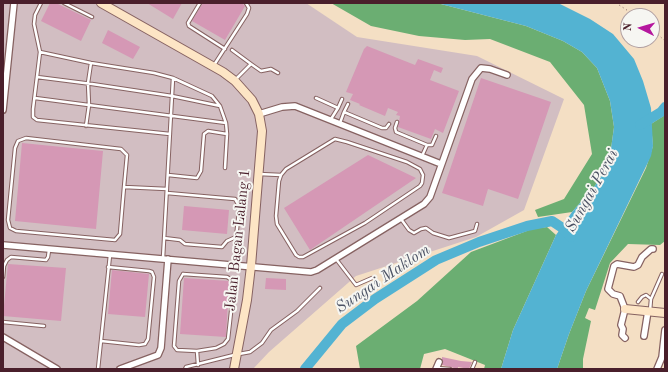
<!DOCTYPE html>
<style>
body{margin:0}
#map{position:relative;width:668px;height:372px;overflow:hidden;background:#f4dfc4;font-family:"Old Standard TT",serif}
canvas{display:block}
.frame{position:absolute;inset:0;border:4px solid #4a1f2b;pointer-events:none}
.north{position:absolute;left:620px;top:8px;width:40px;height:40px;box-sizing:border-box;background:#f6f6f2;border:1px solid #b1a0a2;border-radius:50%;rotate:275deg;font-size:11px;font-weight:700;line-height:16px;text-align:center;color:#4a1f2b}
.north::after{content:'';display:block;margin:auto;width:14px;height:18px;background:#b5179e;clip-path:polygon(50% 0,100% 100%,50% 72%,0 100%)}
</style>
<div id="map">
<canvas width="668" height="372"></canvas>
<div class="frame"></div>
<div class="north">N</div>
</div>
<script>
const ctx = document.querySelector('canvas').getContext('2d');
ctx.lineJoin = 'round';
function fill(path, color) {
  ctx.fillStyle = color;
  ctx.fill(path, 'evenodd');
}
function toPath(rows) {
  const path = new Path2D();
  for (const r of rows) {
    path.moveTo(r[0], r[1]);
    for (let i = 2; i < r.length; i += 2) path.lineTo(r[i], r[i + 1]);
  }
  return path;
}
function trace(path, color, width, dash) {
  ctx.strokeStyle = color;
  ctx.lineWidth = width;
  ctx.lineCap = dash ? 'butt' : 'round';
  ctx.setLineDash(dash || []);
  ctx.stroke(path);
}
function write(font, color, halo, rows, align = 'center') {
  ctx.font = font + ' "Old Standard TT",serif';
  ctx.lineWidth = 4;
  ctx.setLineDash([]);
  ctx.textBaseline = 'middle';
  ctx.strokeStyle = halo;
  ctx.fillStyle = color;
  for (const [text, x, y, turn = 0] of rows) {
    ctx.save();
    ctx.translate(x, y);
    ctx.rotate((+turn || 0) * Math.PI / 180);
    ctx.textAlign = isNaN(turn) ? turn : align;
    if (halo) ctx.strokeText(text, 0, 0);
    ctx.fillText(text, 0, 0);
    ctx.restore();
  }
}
fill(toPath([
 [3,3,306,3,357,37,477,56,564,99,524,210,476,237,356,276,269,352,253,369,3,369]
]), '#d2bec2');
fill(toPath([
 [331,3,437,3,526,26,563,41,582,52,597,68,610,101,614,127,610,156,605,171,594,187,572,212,538,217,535,210,564,199,592,154,584,105,550,62,490,39,465,40,419,36,371,26],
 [665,115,665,241,660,245,628,244,610,263,595,310,589,308,585,318,591,321,583,359,583,369,557,369,569,334,586,291,646,168,653,146,651,124],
 [547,227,556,235,513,330,501,369,484,369,485,365,445,349,424,354,420,369,360,369,356,346,417,301,471,252,532,229]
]), '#6bae72');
fill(toPath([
 [437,3,558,3,590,19,613,34,634,59,643,81,651,108,653,146,651,156,586,291,569,334,557,369,501,369,513,330,556,235,572,212,594,187,605,171,610,156,614,127,610,101,597,68,582,52,563,41,526,26]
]), '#53b3d2');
trace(toPath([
 [640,125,661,112,665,107],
 [305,369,342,324,375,299,436,260,479,242,527,226,552,221,561,227,571,237]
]), '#53b3d2', 10);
fill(toPath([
 [50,3,56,3,91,20,81,41,41,21],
 [147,3,182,3,173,19],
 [203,3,243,4,245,6,225,40,192,21],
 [108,30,140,47,133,59,102,43],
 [367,46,415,65,418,59,443,68,441,73,434,70,430,80,459,91,443,133,435,129,431,139,398,127,400,116,396,115,398,112,388,108,385,116,359,105,360,104,350,100,353,94,346,92,364,49],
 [481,78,551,102,518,199,488,189,483,206,442,193],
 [22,143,103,151,96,229,15,221],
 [368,155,416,178,310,250,284,208],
 [184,206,229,210,227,234,182,230],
 [8,264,66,268,61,321,3,316],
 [112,270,149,274,145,317,108,314],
 [184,278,229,281,226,337,180,334],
 [266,278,286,279,286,290,265,289],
 [442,357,461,361,472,362,469,369,458,367,458,369,442,365]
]), '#d598b5');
const lane = toPath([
 [41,3,35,15,34,24,40,52,33,109,33,117,37,120,170,134],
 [64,3,92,17],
 [200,3,188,23,189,26,225,49],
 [232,50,251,64],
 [40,52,91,63,154,73,173,78,212,96,220,106,226,123,227,134],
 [214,65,247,14,249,8,246,3],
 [37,77,92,84,172,96,220,106],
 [235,80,251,64,261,71,271,69,278,73],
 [35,98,226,123],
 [316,98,338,108,331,119],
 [338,108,342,99],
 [344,112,348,104],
 [397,122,395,128,396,132,427,145,422,156],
 [340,123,344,112,382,128,386,128,389,124],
 [86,126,89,105,88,83,91,63],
 [335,139,347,142,407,162,420,169,423,175,422,183,420,186,365,223,303,257,299,257,296,255,277,224,276,216,279,181,281,175,286,169,335,139],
 [427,145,432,145,436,136],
 [259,174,281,175],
 [168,175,197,178,201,171,204,134,208,131,227,134,225,168],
 [124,187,120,234,115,240,16,231,10,228,8,220,15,148,18,141,26,138,121,149,127,155,124,187,167,189],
 [401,219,409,230,414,233,421,229,426,228,433,233,449,238,475,231,477,224],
 [164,238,180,240,185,244,222,247,227,241,236,237,239,212,238,204,235,199,167,193],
 [163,258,173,78],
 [336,259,356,285,372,278],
 [183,274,227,277,232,280,234,285,228,339,224,344,216,348,197,351,177,350,174,346,179,281,183,274],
 [3,277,4,266,7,260,11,257,46,260,48,257,49,250],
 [638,302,642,297,646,295,651,299],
 [650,311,651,299,662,274],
 [3,322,44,326],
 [101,341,139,345,145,344,148,339,154,277,152,272,149,271,108,267],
 [197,351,198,365],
 [239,354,250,352,262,343,271,330,297,311,320,288],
 [437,368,450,369],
 [98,369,110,255],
 [185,369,186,367,234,355],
 [472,369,475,362]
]);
const street = toPath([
 [3,110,14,3],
 [259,114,282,107,295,106,441,164],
 [3,245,311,272,317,270,424,204,430,197,472,79,481,68,490,69,507,75],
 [644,336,648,311],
 [3,337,57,369],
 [625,338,622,335,623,329,621,325,625,309,620,296,613,294,608,289,614,266,617,264,634,267,638,265,642,257,651,249,653,249],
 [120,369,158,355,161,348,168,259],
 [436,369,439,362],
 [657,369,662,357,665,330]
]);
const secondary = toPath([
 [101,3,223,72,235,81,252,100,259,114,262,131,251,266,247,300,234,369],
 [625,309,665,313]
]);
trace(lane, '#866261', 4.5);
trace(street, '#866261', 8);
trace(secondary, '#866261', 10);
trace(toPath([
 [616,3,636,16],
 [652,29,665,41]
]), '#866261', 1, [1, 3]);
trace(lane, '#fff', 2.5);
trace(street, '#fff', 5.5);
trace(secondary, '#fde5c5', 8);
write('15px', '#4a1f2b', '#f6f6f2', [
 ["Jalan Bagan Lalang 1",238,240,-84]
]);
write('italic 16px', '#4d5365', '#f6f6f2', [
 ["Sungai Perai",592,191,-61],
 ["Sungai Maklom",383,279,-34]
]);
</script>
